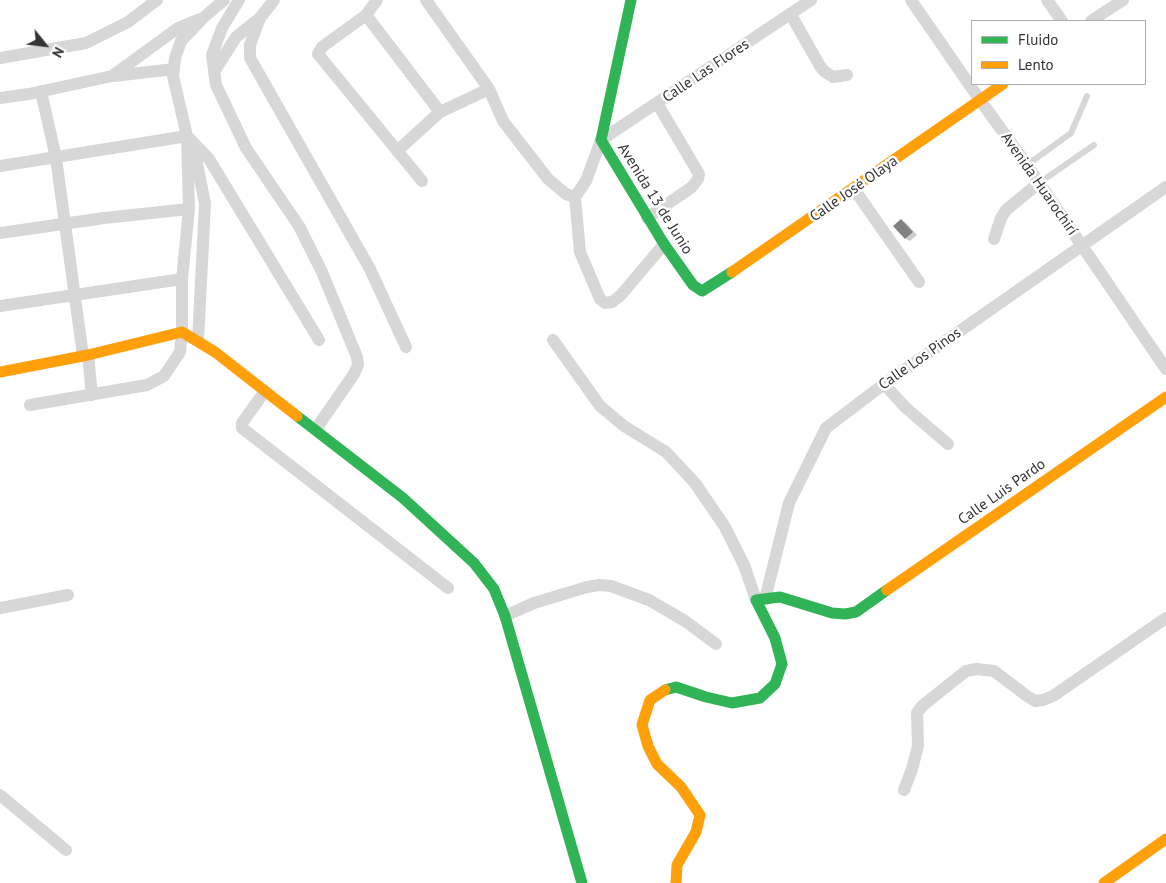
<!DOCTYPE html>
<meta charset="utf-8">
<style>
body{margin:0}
#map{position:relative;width:1166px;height:883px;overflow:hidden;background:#fff;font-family:"PT Sans",sans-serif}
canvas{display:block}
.legend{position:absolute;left:971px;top:20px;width:175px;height:65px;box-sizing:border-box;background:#fff;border:1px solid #adadad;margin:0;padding:6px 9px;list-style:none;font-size:15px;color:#333}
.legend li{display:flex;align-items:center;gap:10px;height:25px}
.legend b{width:25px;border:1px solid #adadad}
.north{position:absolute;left:20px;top:20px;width:50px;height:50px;-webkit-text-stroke:4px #fff;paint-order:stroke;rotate:119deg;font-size:14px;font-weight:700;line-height:20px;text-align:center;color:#333}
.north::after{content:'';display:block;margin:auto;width:18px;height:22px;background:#333;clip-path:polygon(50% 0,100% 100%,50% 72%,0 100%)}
</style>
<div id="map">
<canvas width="1166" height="883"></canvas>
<ul class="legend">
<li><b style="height:6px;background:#30b455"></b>Fluido</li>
<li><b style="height:6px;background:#ff9f0a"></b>Lento</li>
</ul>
<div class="north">N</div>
</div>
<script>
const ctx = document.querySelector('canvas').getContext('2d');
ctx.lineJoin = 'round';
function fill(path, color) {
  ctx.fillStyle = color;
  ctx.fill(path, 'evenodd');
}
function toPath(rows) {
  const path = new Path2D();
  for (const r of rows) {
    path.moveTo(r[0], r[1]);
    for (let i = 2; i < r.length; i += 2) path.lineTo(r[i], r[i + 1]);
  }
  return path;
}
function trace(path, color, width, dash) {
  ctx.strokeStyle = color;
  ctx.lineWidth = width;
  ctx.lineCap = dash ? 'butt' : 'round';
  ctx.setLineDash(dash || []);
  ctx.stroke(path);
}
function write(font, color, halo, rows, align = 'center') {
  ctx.font = font + ' "PT Sans",sans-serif';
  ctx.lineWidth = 5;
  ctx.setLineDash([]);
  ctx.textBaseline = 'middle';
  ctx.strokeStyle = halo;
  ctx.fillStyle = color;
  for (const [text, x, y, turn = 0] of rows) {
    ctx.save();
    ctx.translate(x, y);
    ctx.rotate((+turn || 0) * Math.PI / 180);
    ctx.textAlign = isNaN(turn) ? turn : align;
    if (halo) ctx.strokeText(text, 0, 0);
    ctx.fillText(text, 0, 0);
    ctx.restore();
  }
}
fill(toPath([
 [901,220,906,223,917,235,910,241,905,238]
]), '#0003');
fill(toPath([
 [901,219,913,232,905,239,893,226]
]), '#818181');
trace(toPath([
 [1027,165,1071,133,1087,96],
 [1039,183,1094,145]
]), '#d7d7d7', 6);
trace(toPath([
 [239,0,222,28,212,55,216,85,246,148,299,226,322,272,357,357,358,365,354,374,316,429],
 [274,0,260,18,250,45,250,58,370,269,406,347],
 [377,0,366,15,322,47,318,54,422,181],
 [426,0,489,89,503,121,548,179,566,194,575,197,586,181,601,140,811,0],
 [911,0,980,100,1027,165,1166,369],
 [1047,0,1062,21],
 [366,15,440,112],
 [791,15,820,66,824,71,833,77,847,75],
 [1091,21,1123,0],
 [0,58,86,43,128,22,157,0],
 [214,72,236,37,260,18],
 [114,76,174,69],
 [41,91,56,158,83,356],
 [0,98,29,94,112,76,178,28,200,19],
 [187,136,209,159,319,340],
 [191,145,196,158,205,204,198,341],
 [397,151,440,112,489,89],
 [0,166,187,136],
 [854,189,919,282],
 [575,197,580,252,600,299,605,303,612,302,621,295,664,244],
 [647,218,692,187,698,179,699,174,657,103],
 [0,233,104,218,189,209],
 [994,239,1001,218,1006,210,1039,183],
 [0,306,182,279],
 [553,340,600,406,624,426,666,452,695,483,725,527,744,565,756,600],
 [88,355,92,395],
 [884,384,906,408,948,444],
 [265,391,242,423,242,428,448,588],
 [30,405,147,385,164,376,180,352,182,332,182,279,189,209,187,136,173,76,175,58,181,41,203,18,224,0],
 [765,599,789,503,826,428,884,384,1166,187],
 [0,608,68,595],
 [505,616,534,603,587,587,599,585,611,586,649,600,685,621,716,644],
 [904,790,912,769,918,746,917,713,922,706,966,671,977,669,994,671,1027,696,1035,701,1043,700,1053,696,1166,618],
 [0,795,66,850]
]), '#d7d7d7', 12);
trace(toPath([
 [631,0,601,140,664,244,693,285,702,291,732,272],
 [297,416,403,498,474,563,494,589,505,616,582,883],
 [665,690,676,687,706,697,732,703,760,698,775,684,782,664,775,638,756,600,780,597,832,613,845,614,856,612,887,590]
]), '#30b455', 11);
trace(toPath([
 [732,272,1003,84],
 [0,372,88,355,182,332,215,352,297,416],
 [887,590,1166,397],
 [665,690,650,700,642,725,648,746,657,764,681,787,700,815,696,832,677,865,676,883],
 [1104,883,1166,839]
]), '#ff9f0a', 11);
write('15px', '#333', '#fff', [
 ["Calle Las Flores",706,71,-34],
 ["Avenida Huarochirí",1039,184,55],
 ["Calle José Olaya",854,189,-35],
 ["Avenida 13 de Junio",655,199,58],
 ["Calle Los Pinos",920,359,-35],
 ["Calle Luis Pardo",1002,492,-35]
]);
</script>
